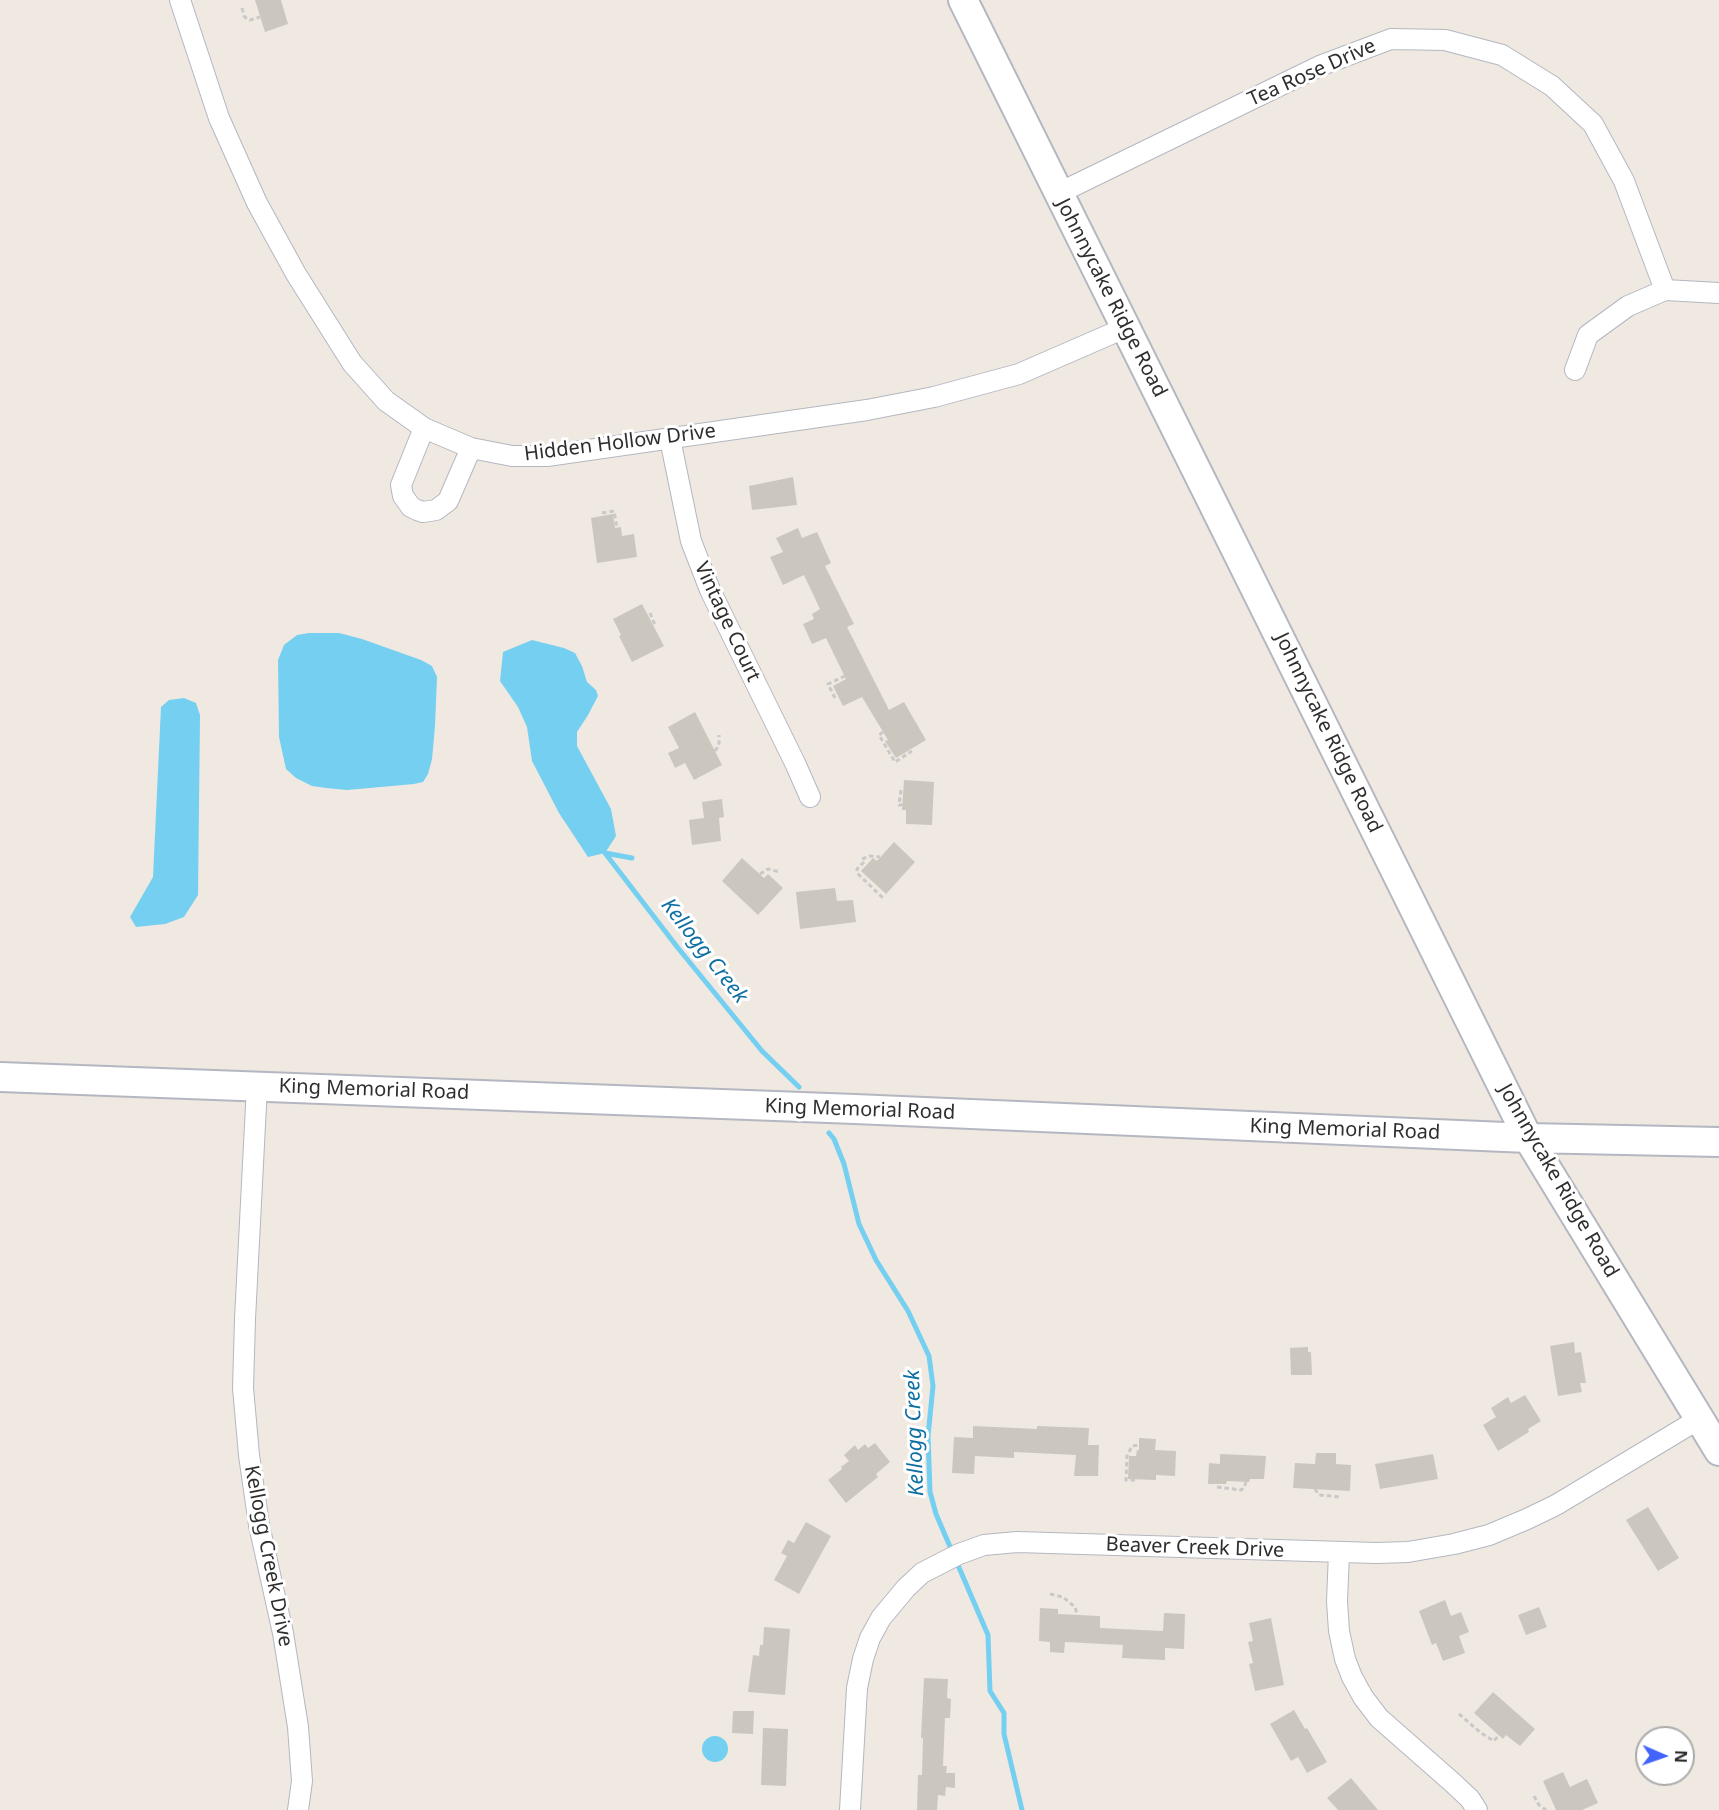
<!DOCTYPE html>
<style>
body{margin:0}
#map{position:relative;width:1719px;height:1810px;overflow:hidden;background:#efe9e1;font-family:"Noto Sans",sans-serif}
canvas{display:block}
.north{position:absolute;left:1635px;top:1726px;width:60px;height:60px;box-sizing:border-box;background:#fff;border:2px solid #ababab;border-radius:50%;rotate:92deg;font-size:16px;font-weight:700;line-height:24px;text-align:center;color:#2e2e2e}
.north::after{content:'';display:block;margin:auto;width:21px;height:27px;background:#4264fb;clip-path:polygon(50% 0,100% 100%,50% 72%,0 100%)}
</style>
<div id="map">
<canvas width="1719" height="1810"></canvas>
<div class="north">N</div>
</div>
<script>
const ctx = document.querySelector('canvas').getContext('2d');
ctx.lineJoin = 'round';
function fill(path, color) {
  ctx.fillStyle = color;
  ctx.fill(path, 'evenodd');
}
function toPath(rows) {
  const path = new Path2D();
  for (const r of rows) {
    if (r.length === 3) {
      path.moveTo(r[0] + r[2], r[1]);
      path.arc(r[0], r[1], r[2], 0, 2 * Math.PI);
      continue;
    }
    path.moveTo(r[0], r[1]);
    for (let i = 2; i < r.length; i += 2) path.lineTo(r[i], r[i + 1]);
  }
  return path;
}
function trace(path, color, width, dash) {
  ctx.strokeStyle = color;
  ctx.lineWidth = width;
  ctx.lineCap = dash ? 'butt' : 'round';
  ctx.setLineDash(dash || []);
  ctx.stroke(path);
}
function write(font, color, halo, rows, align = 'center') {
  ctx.font = font + ' "Noto Sans",sans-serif';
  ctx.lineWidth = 6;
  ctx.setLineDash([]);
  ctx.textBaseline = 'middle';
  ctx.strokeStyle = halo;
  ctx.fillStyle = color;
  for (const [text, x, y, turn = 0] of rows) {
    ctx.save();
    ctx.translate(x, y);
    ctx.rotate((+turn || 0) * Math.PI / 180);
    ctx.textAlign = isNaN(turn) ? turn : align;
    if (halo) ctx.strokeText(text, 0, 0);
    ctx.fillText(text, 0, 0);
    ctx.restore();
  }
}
fill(toPath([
 [309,633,339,633,362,639,421,660,432,666,437,677,435,726,432,759,428,774,423,782,414,784,347,790,326,788,312,786,296,778,286,769,279,737,278,660,284,645,297,635],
 [532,640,564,648,575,653,582,666,587,682,596,690,598,696,588,715,577,732,577,746,611,809,616,836,605,853,588,857,559,813,532,761,527,727,518,707,500,681,503,652],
 [184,698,196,703,200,715,198,895,184,917,165,924,136,927,130,917,153,877,161,707,169,700],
 [715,1749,13]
]), '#75cff0');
trace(toPath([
 [632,858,605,853,678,948,762,1051,799,1087],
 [829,1133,834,1139,844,1164,859,1224,876,1260,908,1311,929,1356,933,1386,928,1436,930,1492,936,1514,988,1635,990,1691,1004,1713,1004,1734,1022,1810]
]), '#75cff0', 5);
fill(toPath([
 [255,0,281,0,288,24,265,32],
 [793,477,797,505,752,510,749,486],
 [613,514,615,528,621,527,622,536,634,534,637,557,597,563,591,518],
 [798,528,802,538,817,532,831,563,825,566,854,624,847,627,889,710,904,702,926,740,896,758,885,741,888,740,862,697,843,706,833,686,846,679,826,638,812,644,803,624,814,619,812,614,820,609,804,575,783,585,770,557,783,552,776,538],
 [642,604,664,646,632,662,619,636,621,635,613,619],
 [695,712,722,765,694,780,685,763,675,768,668,753,679,748,668,727],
 [904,780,934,782,932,825,906,824,906,810,902,810],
 [722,799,724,817,719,818,721,841,692,845,689,820,704,818,702,802],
 [894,842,915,862,886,894,861,871,873,858,877,861],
 [742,858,764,878,768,874,783,888,758,915,722,881],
 [835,888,837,901,853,900,856,922,800,929,796,892],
 [1574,1342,1575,1353,1581,1352,1586,1383,1580,1383,1582,1392,1558,1396,1550,1346],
 [1308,1347,1308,1352,1311,1352,1312,1375,1291,1375,1290,1348],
 [1525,1395,1541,1421,1528,1429,1529,1432,1498,1451,1483,1425,1496,1417,1491,1408,1508,1397,1511,1403],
 [973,1426,1037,1429,1037,1426,1089,1428,1088,1445,1099,1445,1098,1476,1074,1476,1076,1455,1014,1452,1014,1458,975,1456,974,1474,952,1473,954,1437,973,1438],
 [1139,1438,1156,1439,1155,1450,1176,1451,1175,1476,1156,1475,1156,1480,1128,1479,1129,1456,1136,1456,1137,1450,1139,1450],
 [875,1443,890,1462,876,1474,878,1477,846,1503,828,1480,842,1469,841,1467,849,1461,844,1455,855,1445,858,1450,865,1444,868,1448],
 [1316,1453,1336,1453,1336,1464,1351,1465,1350,1491,1293,1488,1295,1463,1315,1464],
 [1220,1454,1266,1456,1264,1479,1250,1479,1249,1482,1227,1481,1226,1484,1208,1484,1209,1463,1220,1464],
 [1433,1454,1438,1479,1380,1489,1375,1464],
 [1648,1507,1679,1558,1658,1571,1626,1520],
 [806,1522,831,1536,799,1594,774,1580,787,1556,781,1553,788,1540,794,1543],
 [1445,1600,1451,1616,1461,1612,1469,1632,1459,1636,1465,1653,1443,1661,1436,1643,1432,1645,1419,1611],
 [1539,1607,1547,1627,1526,1635,1518,1615],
 [1040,1608,1058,1609,1058,1614,1100,1616,1100,1628,1163,1631,1164,1613,1185,1614,1184,1649,1165,1648,1165,1660,1122,1658,1123,1645,1065,1642,1064,1653,1050,1652,1050,1642,1039,1641],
 [1271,1618,1284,1685,1255,1691,1249,1664,1253,1663,1248,1642,1253,1641,1249,1623],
 [764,1627,790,1629,785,1695,748,1692,753,1655,759,1656,760,1645,763,1645],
 [924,1678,948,1679,947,1698,951,1699,950,1718,945,1718,943,1766,947,1766,946,1773,955,1773,955,1788,946,1787,945,1796,938,1795,937,1810,917,1810,918,1775,922,1775,923,1738,921,1738],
 [1493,1692,1535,1729,1520,1746,1506,1735,1503,1739,1474,1713],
 [1294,1710,1305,1729,1307,1728,1327,1762,1307,1773,1298,1757,1291,1761,1270,1724],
 [733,1711,754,1711,753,1734,732,1733],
 [763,1728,788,1729,786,1786,761,1785],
 [1563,1772,1570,1787,1587,1779,1598,1803,1582,1810,1556,1810,1543,1781],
 [1351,1778,1378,1810,1338,1810,1327,1798]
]), '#cbc7bf');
const street = toPath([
 [180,0,219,118,257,203,296,274,352,363,386,401,424,428,471,448,512,456,547,456,867,410,934,397,1019,374,1127,327],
 [1059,193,1322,65,1391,39,1445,40,1502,55,1552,86,1593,124,1624,181,1665,290],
 [1575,370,1588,335,1628,306,1665,290,1719,293],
 [424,428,401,485,403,496,411,507,417,510,423,512,436,510,448,501,471,448],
 [670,439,691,541,710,590,795,763,810,797],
 [257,1086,245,1319,243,1388,249,1455,259,1525,283,1633,298,1727,302,1781,298,1810],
 [1339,1553,1337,1601,1339,1631,1345,1659,1352,1677,1363,1697,1379,1718,1453,1783,1470,1799,1477,1810],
 [850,1810,857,1688,863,1659,870,1638,881,1618,906,1588,922,1573,959,1554,984,1545,1017,1542,1376,1553,1408,1552,1454,1544,1489,1535,1527,1519,1556,1505,1699,1419]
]);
const secondary = toPath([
 [963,0,1528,1138,1719,1451],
 [0,1077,855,1109,1528,1138,1719,1142]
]);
trace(street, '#b4b7c1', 22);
trace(secondary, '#b4b7c1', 32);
trace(toPath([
 [242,8,244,16,247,19,250,20,260,17],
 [602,513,614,511,617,528],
 [650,613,655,625,653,626],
 [835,698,828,684,845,676],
 [883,732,879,735,895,762,912,751],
 [715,751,719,745,719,735],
 [901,790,899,805,903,805],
 [862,859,870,856,880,857],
 [864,862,857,869,857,873,884,899],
 [760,874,768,869,780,872],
 [1135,1480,1126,1480,1127,1456,1132,1446,1139,1445],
 [1217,1487,1241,1490,1244,1488,1246,1482],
 [1315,1489,1319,1495,1341,1497],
 [1050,1594,1063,1597,1075,1607,1077,1614],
 [1459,1714,1481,1733,1494,1741,1499,1735],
 [1534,1796,1539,1805,1546,1810]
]), '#c9c9c9', 3, [4.5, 3]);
trace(street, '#fff', 20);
trace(secondary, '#fff', 28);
write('20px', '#2e2e2e', '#fff', [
 ["Tea Rose Drive",1312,73,-24],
 ["Johnnycake Ridge Road",1111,298,63],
 ["Hidden Hollow Drive",620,443,-7],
 ["Vintage Court",727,622,65],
 ["Johnnycake Ridge Road",1328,733,64],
 ["King Memorial Road",374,1090,2],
 ["King Memorial Road",860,1110,2],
 ["King Memorial Road",1345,1130,2],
 ["Johnnycake Ridge Road",1558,1181,60],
 ["Beaver Creek Drive",1195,1548,2],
 ["Kellogg Creek Drive",268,1556,79]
]);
write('italic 21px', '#0d6fa3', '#fff', [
 ["Kellogg Creek",704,951,52],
 ["Kellogg Creek",915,1433,-92]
]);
</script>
